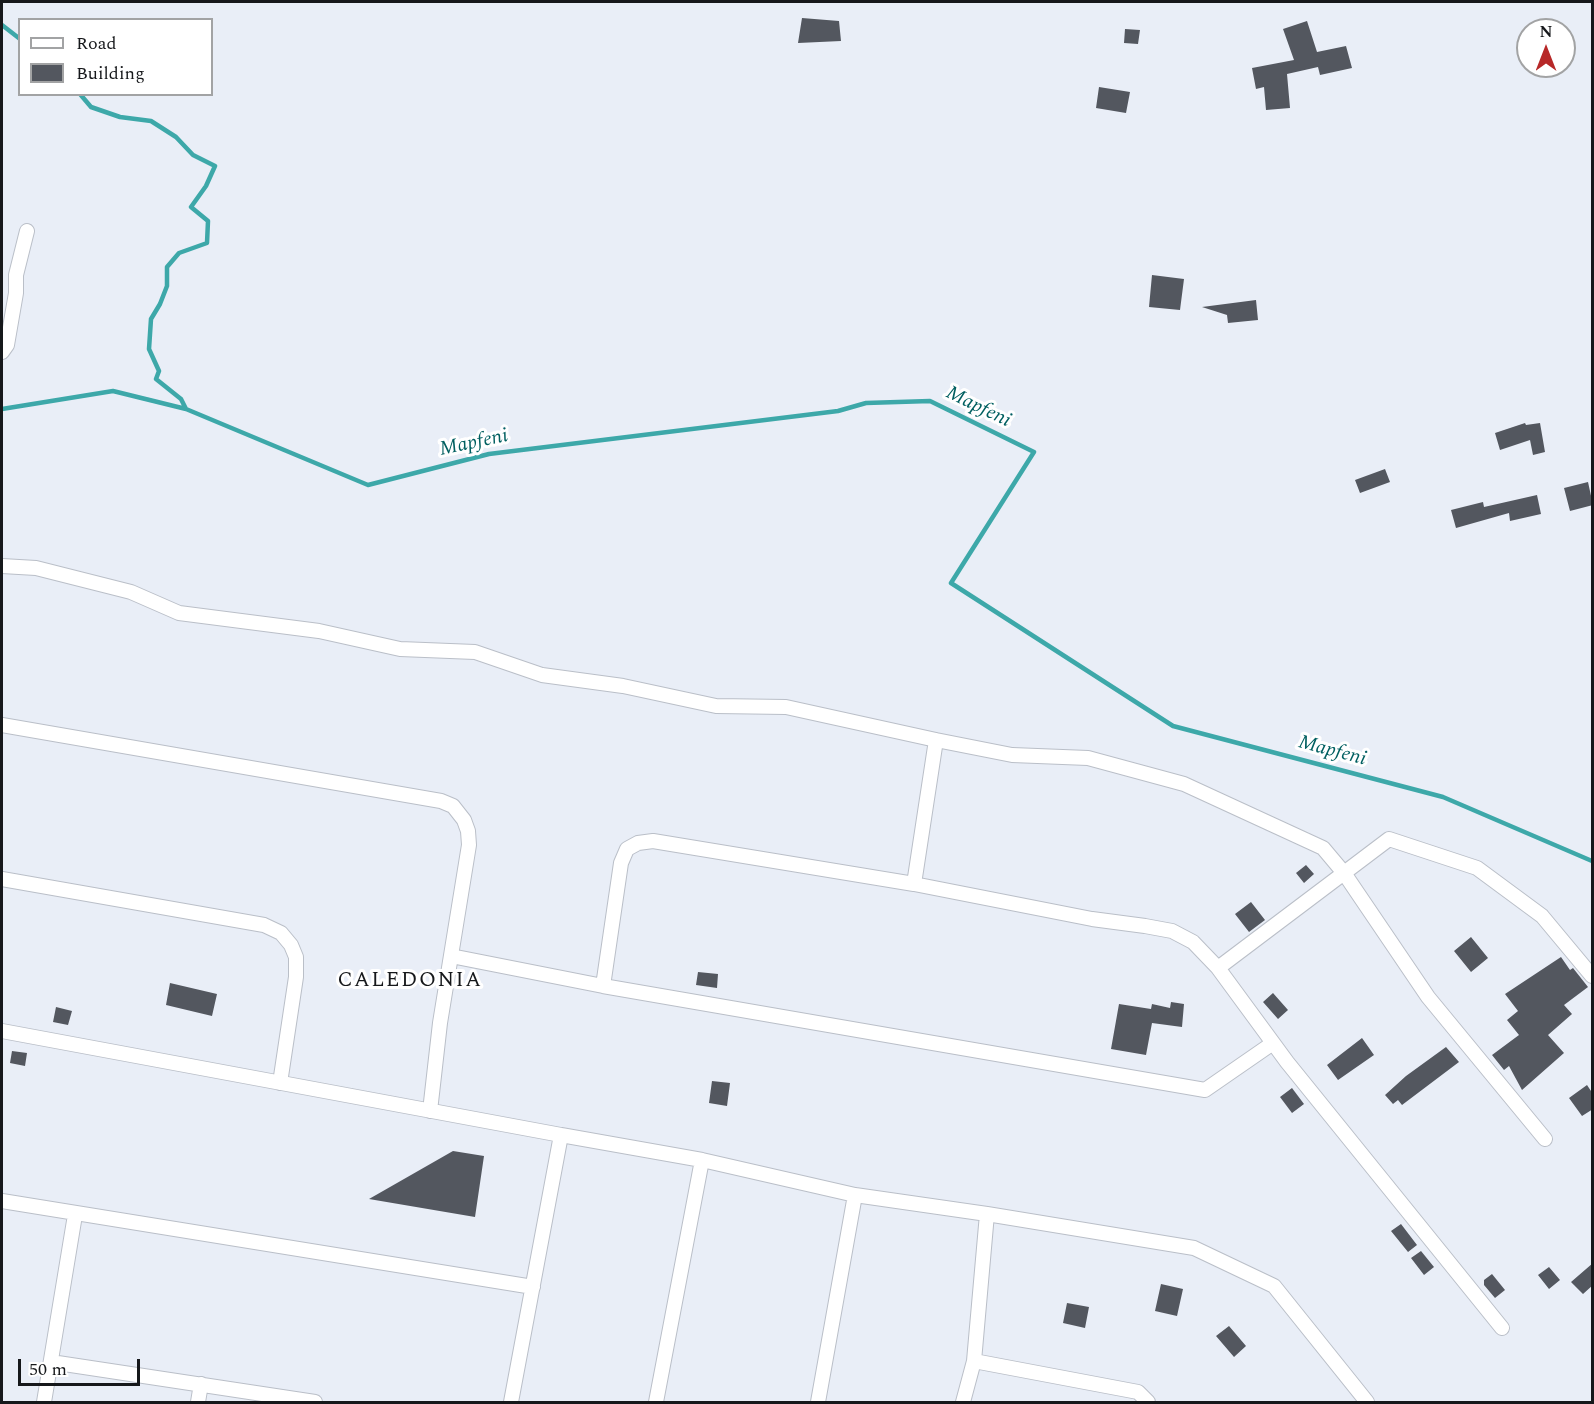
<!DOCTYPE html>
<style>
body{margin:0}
#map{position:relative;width:1594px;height:1404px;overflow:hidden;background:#e9eef7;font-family:Spectral,serif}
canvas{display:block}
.frame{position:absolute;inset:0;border:3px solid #16181b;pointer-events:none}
.legend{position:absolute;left:18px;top:18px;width:195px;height:78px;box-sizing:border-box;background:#fff;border:2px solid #a2a3a4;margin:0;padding:8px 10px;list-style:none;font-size:18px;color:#16181b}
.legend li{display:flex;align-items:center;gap:12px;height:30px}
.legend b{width:30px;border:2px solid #a2a3a4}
.north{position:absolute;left:1516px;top:18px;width:60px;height:60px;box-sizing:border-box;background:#fff;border:2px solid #a2a3a4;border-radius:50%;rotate:0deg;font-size:16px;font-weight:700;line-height:24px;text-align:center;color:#16181b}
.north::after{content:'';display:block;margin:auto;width:21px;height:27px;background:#b72828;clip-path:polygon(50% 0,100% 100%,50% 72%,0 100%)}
.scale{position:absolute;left:18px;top:1359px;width:122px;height:27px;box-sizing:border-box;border:3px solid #16181b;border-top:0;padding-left:8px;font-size:18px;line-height:21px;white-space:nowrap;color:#16181b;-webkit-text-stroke:4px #fff;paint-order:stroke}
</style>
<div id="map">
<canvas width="1594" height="1404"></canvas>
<div class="frame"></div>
<ul class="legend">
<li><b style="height:8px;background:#fff"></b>Road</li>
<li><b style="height:16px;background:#53575f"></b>Building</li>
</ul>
<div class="north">N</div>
<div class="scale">50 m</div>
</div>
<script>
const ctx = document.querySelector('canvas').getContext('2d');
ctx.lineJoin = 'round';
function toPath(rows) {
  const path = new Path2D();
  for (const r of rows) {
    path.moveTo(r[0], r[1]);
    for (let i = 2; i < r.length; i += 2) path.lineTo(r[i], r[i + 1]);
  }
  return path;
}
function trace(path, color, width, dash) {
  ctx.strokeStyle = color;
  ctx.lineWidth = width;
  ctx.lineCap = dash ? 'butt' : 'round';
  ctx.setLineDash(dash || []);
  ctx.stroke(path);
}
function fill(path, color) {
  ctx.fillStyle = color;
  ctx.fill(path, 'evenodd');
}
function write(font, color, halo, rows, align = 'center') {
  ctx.font = font + ' Spectral,serif';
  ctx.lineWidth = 6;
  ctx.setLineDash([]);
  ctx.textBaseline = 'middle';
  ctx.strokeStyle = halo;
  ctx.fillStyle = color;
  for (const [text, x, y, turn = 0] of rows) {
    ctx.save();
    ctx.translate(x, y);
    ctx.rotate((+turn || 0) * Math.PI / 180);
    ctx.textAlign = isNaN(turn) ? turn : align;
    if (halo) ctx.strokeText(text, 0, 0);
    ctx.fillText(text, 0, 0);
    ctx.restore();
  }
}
trace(toPath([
 [2,25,20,39],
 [80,94,91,107,120,117,151,121,176,137,193,155,215,166,206,186,191,207,208,221,207,243,179,253,167,267,167,286,160,304,151,319,149,349,159,371,156,379,181,399,186,409],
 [2,409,113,391,186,409,368,485,489,454,838,411,866,403,930,401,1034,452,951,583,1173,726,1443,797,1592,861]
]), '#3da8a9', 4.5);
fill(toPath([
 [802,18,839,21,841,41,798,43],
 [1307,21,1317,52,1346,46,1352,68,1320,75,1318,67,1287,74,1290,108,1266,110,1264,87,1256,89,1252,68,1294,60,1283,29],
 [1125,29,1140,30,1138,44,1124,43],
 [1099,87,1130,92,1126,113,1096,108],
 [1152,275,1184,279,1180,310,1149,307],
 [1256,300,1258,320,1228,323,1227,315,1202,307],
 [1525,423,1526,425,1540,423,1545,452,1533,455,1530,440,1500,450,1495,433],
 [1385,469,1390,482,1360,493,1355,480],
 [1588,482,1593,505,1570,511,1564,488],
 [1537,495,1541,514,1510,521,1509,513,1456,528,1451,510,1483,502,1484,507],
 [1306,865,1314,874,1304,883,1296,873],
 [1251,902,1265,920,1249,932,1235,914],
 [1471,937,1488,958,1471,972,1454,951],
 [1561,957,1570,970,1573,968,1588,987,1564,1005,1572,1014,1548,1035,1564,1053,1522,1090,1509,1066,1504,1070,1492,1055,1519,1035,1507,1020,1518,1011,1505,994],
 [698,972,718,974,717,988,696,985],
 [170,983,217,994,212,1016,166,1005],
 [1273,993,1288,1010,1278,1019,1263,1002],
 [1171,1002,1184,1004,1182,1027,1152,1023,1146,1055,1111,1049,1119,1004,1151,1009,1152,1004,1170,1008],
 [56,1007,72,1011,68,1025,53,1022],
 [1362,1038,1374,1055,1338,1080,1327,1065],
 [1446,1047,1459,1062,1402,1105,1398,1100,1393,1104,1385,1095,1406,1076],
 [12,1051,27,1053,25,1066,10,1063],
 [712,1081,730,1083,727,1106,709,1103],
 [1587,1085,1593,1094,1593,1109,1582,1116,1569,1098],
 [1292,1088,1304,1104,1292,1113,1280,1097],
 [453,1151,484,1156,475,1217,369,1199],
 [1401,1224,1417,1245,1408,1252,1391,1231],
 [1421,1251,1434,1267,1424,1275,1411,1258],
 [1593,1263,1593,1285,1583,1294,1571,1282],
 [1549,1267,1560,1280,1549,1289,1538,1275],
 [1492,1274,1505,1290,1495,1298,1484,1285,1484,1280],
 [1161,1284,1183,1289,1177,1316,1155,1311],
 [1067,1303,1089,1307,1085,1328,1063,1323],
 [1229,1326,1246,1346,1234,1357,1216,1336]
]), '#53575f');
const street = toPath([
 [2,352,7,345,16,293,16,275,27,231],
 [2,566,36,568,131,592,179,613,319,631,400,649,475,652,542,675,623,686,716,706,786,707,936,740],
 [2,725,441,801,453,806,464,820,468,831,469,845,440,1023,430,1111],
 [2,879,264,925,281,933,291,945,296,957,296,977,280,1083],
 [914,884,936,740,1012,755,1088,758,1184,784,1323,848,1344,873,1389,839,1477,868,1542,916,1592,976],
 [451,956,603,986,1205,1090,1273,1043],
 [1218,968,1344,873,1428,997,1545,1139],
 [603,986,621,863,627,849,638,843,653,841,914,884,1092,919,1145,926,1172,931,1193,942,1218,968,1287,1062,1502,1328],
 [2,1031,561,1135,511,1402],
 [561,1135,702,1160,855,1195,987,1214,974,1361,963,1402],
 [2,1201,533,1287],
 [987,1214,1194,1248,1274,1286,1367,1402],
 [974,1361,1138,1392,1148,1402],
 [51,1362,315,1402],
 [44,1402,75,1215],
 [198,1402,201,1384],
 [656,1402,702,1160],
 [818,1402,855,1195]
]);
trace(street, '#babfc8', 16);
trace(street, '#fff', 14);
write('italic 20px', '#005f60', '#fff', [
 ["Mapfeni",978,408,26],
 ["Mapfeni",474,444,-12],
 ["Mapfeni",1332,752,15]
]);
ctx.letterSpacing = '1.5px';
write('21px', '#16181b', '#fff', [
 ["CALEDONIA",410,982]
]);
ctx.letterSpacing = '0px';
</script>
